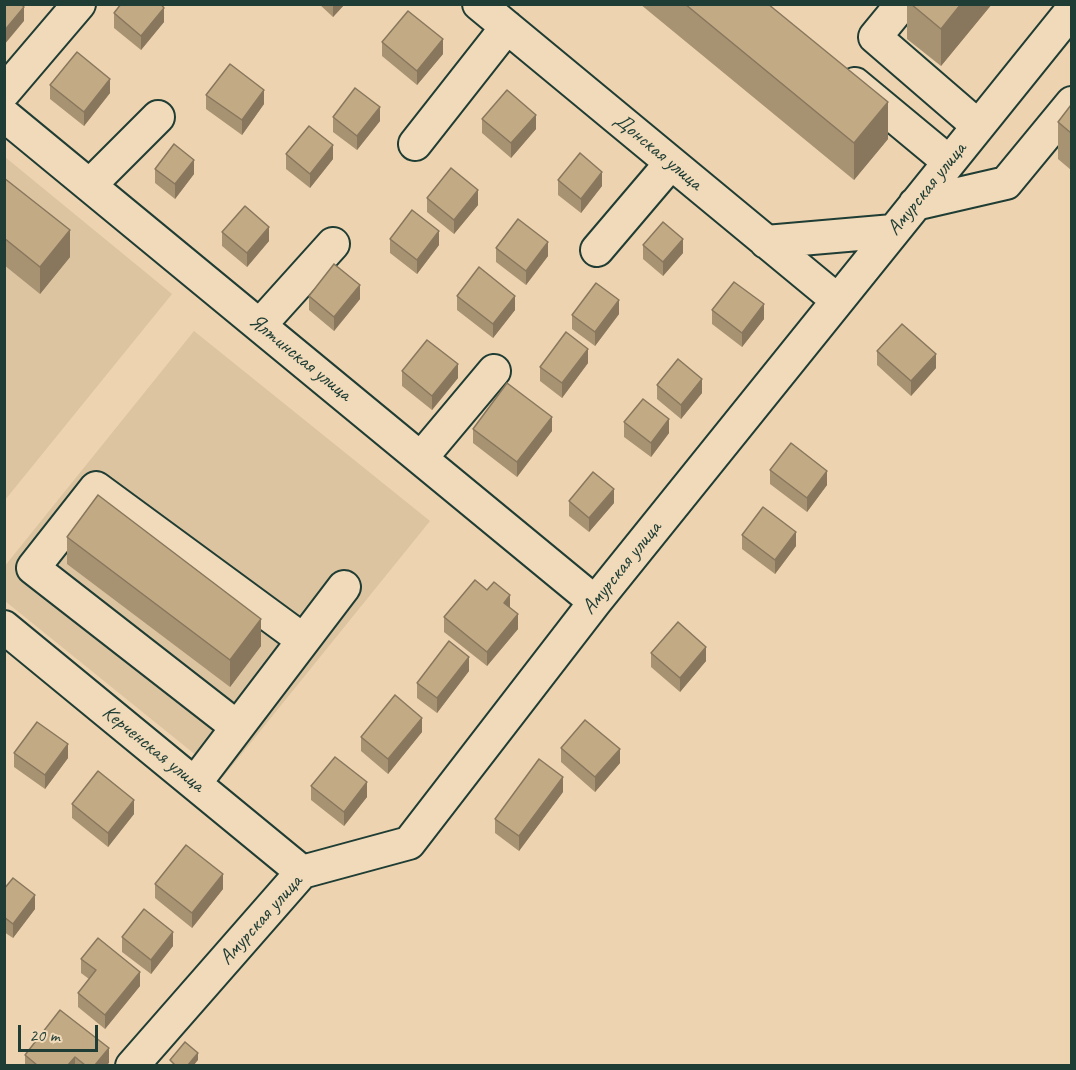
<!DOCTYPE html>
<meta charset="utf-8">
<style>
body{margin:0}
#map{position:relative;width:1076px;height:1070px;overflow:hidden;background:#edd3af;font-family:Caveat,sans-serif}
canvas{display:block}
.frame{position:absolute;inset:0;border:6px solid #1f3d34;pointer-events:none}
.scale{position:absolute;left:18px;top:1025px;width:80px;height:27px;box-sizing:border-box;border:3px solid #1f3d34;border-top:0;padding-left:8px;font-size:18px;line-height:21px;white-space:nowrap;color:#1f3d34;-webkit-text-stroke:4px #f0dab9;paint-order:stroke}
</style>
<div id="map">
<canvas width="1076" height="1070"></canvas>
<div class="frame"></div>
<div class="scale">20 m</div>
</div>
<script>
const ctx = document.querySelector('canvas').getContext('2d');
ctx.lineJoin = 'round';
function fill(path, color) {
  ctx.fillStyle = color;
  ctx.fill(path, 'evenodd');
}
function toPath(rows) {
  const path = new Path2D();
  for (const r of rows) {
    path.moveTo(r[0], r[1]);
    for (let i = 2; i < r.length; i += 2) path.lineTo(r[i], r[i + 1]);
  }
  return path;
}
function trace(path, color, width, dash) {
  ctx.strokeStyle = color;
  ctx.lineWidth = width;
  ctx.lineCap = dash ? 'butt' : 'round';
  ctx.setLineDash(dash || []);
  ctx.stroke(path);
}
function write(font, color, halo, rows, align = 'center') {
  ctx.font = font + ' Caveat,sans-serif';
  ctx.lineWidth = 4.5;
  ctx.setLineDash([]);
  ctx.textBaseline = 'middle';
  ctx.strokeStyle = halo;
  ctx.fillStyle = color;
  for (const [text, x, y, turn = 0] of rows) {
    ctx.save();
    ctx.translate(x, y);
    ctx.rotate((+turn || 0) * Math.PI / 180);
    ctx.textAlign = isNaN(turn) ? turn : align;
    if (halo) ctx.strokeText(text, 0, 0);
    ctx.fillText(text, 0, 0);
    ctx.restore();
  }
}
fill(toPath([
 [5,157,172,294,5,500],
 [194,331,430,521,223,777,5,601,4,567]
]), '#dcc4a0');
const minor = toPath([
 [479,4,837,300],
 [902,4,875,37,978,126],
 [855,84,949,162],
 [4,92,79,4],
 [4,115,595,602],
 [415,144,507,27],
 [90,185,158,117],
 [915,204,1006,183,1072,103],
 [766,242,893,231],
 [597,250,671,163],
 [260,325,333,244],
 [421,458,494,371],
 [4,627,302,872],
 [237,727,33,568,96,488,303,640],
 [195,783,344,587],
 [132,1066,302,872,409,843,595,602,1072,10]
]);
trace(minor, '#1f3d34', 36);
trace(minor, '#f0dab9', 32);
fill(toPath([
 [319,4,345,4,333,17],
 [640,4,768,4,888,139,854,180],
 [907,4,992,4,941,66,907,39],
 [114,13,164,22,141,50,114,28],
 [382,42,443,54,417,85,382,56],
 [50,85,110,93,84,126,50,99],
 [206,95,264,104,242,135,206,109],
 [1071,105,1071,170,1058,159,1058,122],
 [333,117,380,121,357,150,333,132],
 [482,119,536,129,511,158,482,133],
 [286,154,333,159,310,188,286,169],
 [155,169,194,174,175,199,155,183],
 [4,178,70,257,40,294,4,265],
 [558,180,602,186,581,213,558,195],
 [427,198,478,205,454,234,427,212],
 [222,232,269,241,247,267,222,246],
 [390,239,439,245,417,274,390,253],
 [643,245,683,253,663,276,643,259],
 [496,248,548,256,526,285,496,262],
 [309,296,360,299,334,331,309,310],
 [457,296,515,310,493,338,457,310],
 [712,310,764,319,742,347,712,324],
 [619,314,595,346,572,329,572,315],
 [877,351,936,368,911,396,877,365],
 [588,363,562,398,540,381,540,367],
 [402,371,458,378,432,410,402,386],
 [657,385,702,393,681,419,657,399],
 [624,422,669,433,651,457,624,437],
 [473,429,552,431,517,477,473,443],
 [770,470,827,485,807,512,770,484],
 [569,501,614,503,589,532,569,516],
 [742,535,796,546,775,574,742,549],
 [67,537,261,646,230,687,67,564],
 [487,590,510,608,518,629,487,666,444,632,444,617],
 [651,653,706,661,680,692,651,667],
 [469,671,437,713,417,698,417,683],
 [422,732,388,774,361,751,361,737],
 [561,748,620,763,595,792,561,762],
 [14,753,68,758,45,789,14,767],
 [311,786,367,797,344,826,311,800],
 [563,792,519,851,495,833,495,819],
 [72,804,134,814,108,847,72,818],
 [155,884,223,889,192,928,155,898],
 [4,889,35,909,13,938,4,932],
 [122,937,173,946,151,974,122,952],
 [81,959,140,986,105,1029,78,1007,78,993,89,979,81,973],
 [60,1010,109,1063,106,1065,25,1065,25,1055]
]), '#a79272');
fill(toPath([
 [333,4,345,4,333,17],
 [961,4,992,4,941,66,941,29],
 [24,7,24,21,4,45,4,31],
 [164,8,164,22,141,50,141,36],
 [443,39,443,54,417,85,417,71],
 [110,79,110,93,84,126,84,112],
 [264,90,264,104,242,135,242,120],
 [888,102,888,139,854,180,854,143],
 [380,107,380,121,357,150,357,136],
 [536,115,536,129,511,158,511,143],
 [333,145,333,159,310,188,310,174],
 [194,160,194,174,175,199,175,184],
 [602,172,602,186,581,213,581,199],
 [478,190,478,205,454,234,454,220],
 [269,227,269,241,247,267,247,253],
 [70,230,70,257,40,294,40,267],
 [439,231,439,245,417,274,417,260],
 [683,239,683,253,663,276,663,262],
 [548,242,548,256,526,285,526,271],
 [360,285,360,299,334,331,334,317],
 [515,296,515,310,493,338,493,324],
 [619,300,619,314,595,346,595,332],
 [764,304,764,319,742,347,742,333],
 [588,349,588,363,562,398,562,383],
 [936,354,936,368,911,396,911,381],
 [458,364,458,378,432,410,432,396],
 [702,379,702,393,681,419,681,405],
 [552,417,552,431,517,477,517,462],
 [669,419,669,433,651,457,651,443],
 [827,471,827,485,807,512,807,498],
 [614,489,614,503,589,532,589,518],
 [796,532,796,546,775,574,775,560],
 [510,595,510,609,504,603],
 [518,614,518,629,487,666,487,652],
 [261,619,261,646,230,687,230,660],
 [706,647,706,661,680,692,680,678],
 [469,657,469,671,437,713,437,698],
 [422,718,422,732,388,774,388,759],
 [68,744,68,758,45,789,45,775],
 [620,749,620,763,595,792,595,777],
 [563,777,563,792,519,851,519,836],
 [367,782,367,797,344,826,344,812],
 [134,800,134,814,108,847,108,833],
 [223,874,223,889,192,928,192,913],
 [35,895,35,909,13,938,13,924],
 [173,932,173,946,151,974,151,960],
 [140,972,140,986,105,1029,105,1015],
 [109,1048,109,1063,106,1065,95,1065],
 [198,1053,198,1060,194,1065,188,1065],
 [75,1057,75,1065,68,1065]
]), '#88775d');
const building = toPath([
 [4,4,21,4,24,7,4,31,4,4],
 [121,4,161,4,164,8,141,36,114,13,121,4],
 [685,4,768,4,888,102,854,143,685,4],
 [911,4,961,4,941,29,911,4],
 [408,11,443,39,417,71,382,42,408,11],
 [77,52,110,79,84,112,50,85,77,52],
 [230,64,264,90,242,120,206,95,230,64],
 [355,88,380,107,357,136,333,117,355,88],
 [507,90,536,115,511,143,482,119,507,90],
 [1071,105,1071,133,1058,122,1071,105],
 [309,126,333,145,310,174,286,154,309,126],
 [174,144,194,160,175,184,155,169,174,144],
 [580,153,602,172,581,199,558,180,580,153],
 [451,168,478,190,454,220,427,198,451,168],
 [4,178,70,230,40,267,4,238,4,178],
 [245,206,269,227,247,253,222,232,245,206],
 [412,210,439,231,417,260,390,239,412,210],
 [518,219,548,242,526,271,496,248,518,219],
 [663,222,683,239,663,262,643,245,663,222],
 [334,264,360,285,334,317,309,296,334,264],
 [479,267,515,296,493,324,457,296,479,267],
 [734,282,764,304,742,333,712,310,734,282],
 [596,283,619,300,595,332,572,315,596,283],
 [902,324,936,354,911,381,877,351,902,324],
 [566,332,588,349,562,383,540,367,566,332],
 [427,340,458,364,432,396,402,371,427,340],
 [678,359,702,379,681,405,657,385,678,359],
 [507,383,552,417,517,462,473,429,507,383],
 [643,399,669,419,651,443,624,422,643,399],
 [791,443,827,471,807,498,770,470,791,443],
 [593,472,614,489,589,518,569,501,593,472],
 [98,495,261,619,230,660,67,537,98,495],
 [763,507,796,532,775,560,742,535,763,507],
 [475,580,487,590,494,582,510,595,504,603,518,614,487,652,444,617,475,580],
 [678,622,706,647,680,678,651,653,678,622],
 [449,641,469,657,437,698,417,683,449,641],
 [395,695,422,718,388,759,361,737,395,695],
 [585,720,620,749,595,777,561,748,585,720],
 [37,722,68,744,45,775,14,753,37,722],
 [335,757,367,782,344,812,311,786,335,757],
 [539,759,563,777,519,836,495,819,539,759],
 [98,771,134,800,108,833,72,804,98,771],
 [186,845,223,874,192,913,155,884,186,845],
 [13,878,35,895,13,924,4,917,4,889,13,878],
 [144,909,173,932,151,960,122,937,144,909],
 [98,938,140,972,105,1015,78,993,96,970,81,959,98,938],
 [60,1010,109,1048,95,1065,85,1065,75,1057,68,1065,37,1065,25,1055,60,1010],
 [185,1042,198,1053,188,1065,175,1065,170,1060,185,1042]
]);
fill(building, '#c2aa85');
trace(building, '#88775d', 1.5);
write('21px', '#1f3d34', '#f0dab9', [
 ["Донская улица",658,152,40],
 ["Амурская улица",927,189,-51],
 ["Ялтинская улица",300,358,39],
 ["Амурская улица",622,568,-51],
 ["Керченская улица",153,749,39],
 ["Амурская улица",261,920,-48]
]);
</script>
